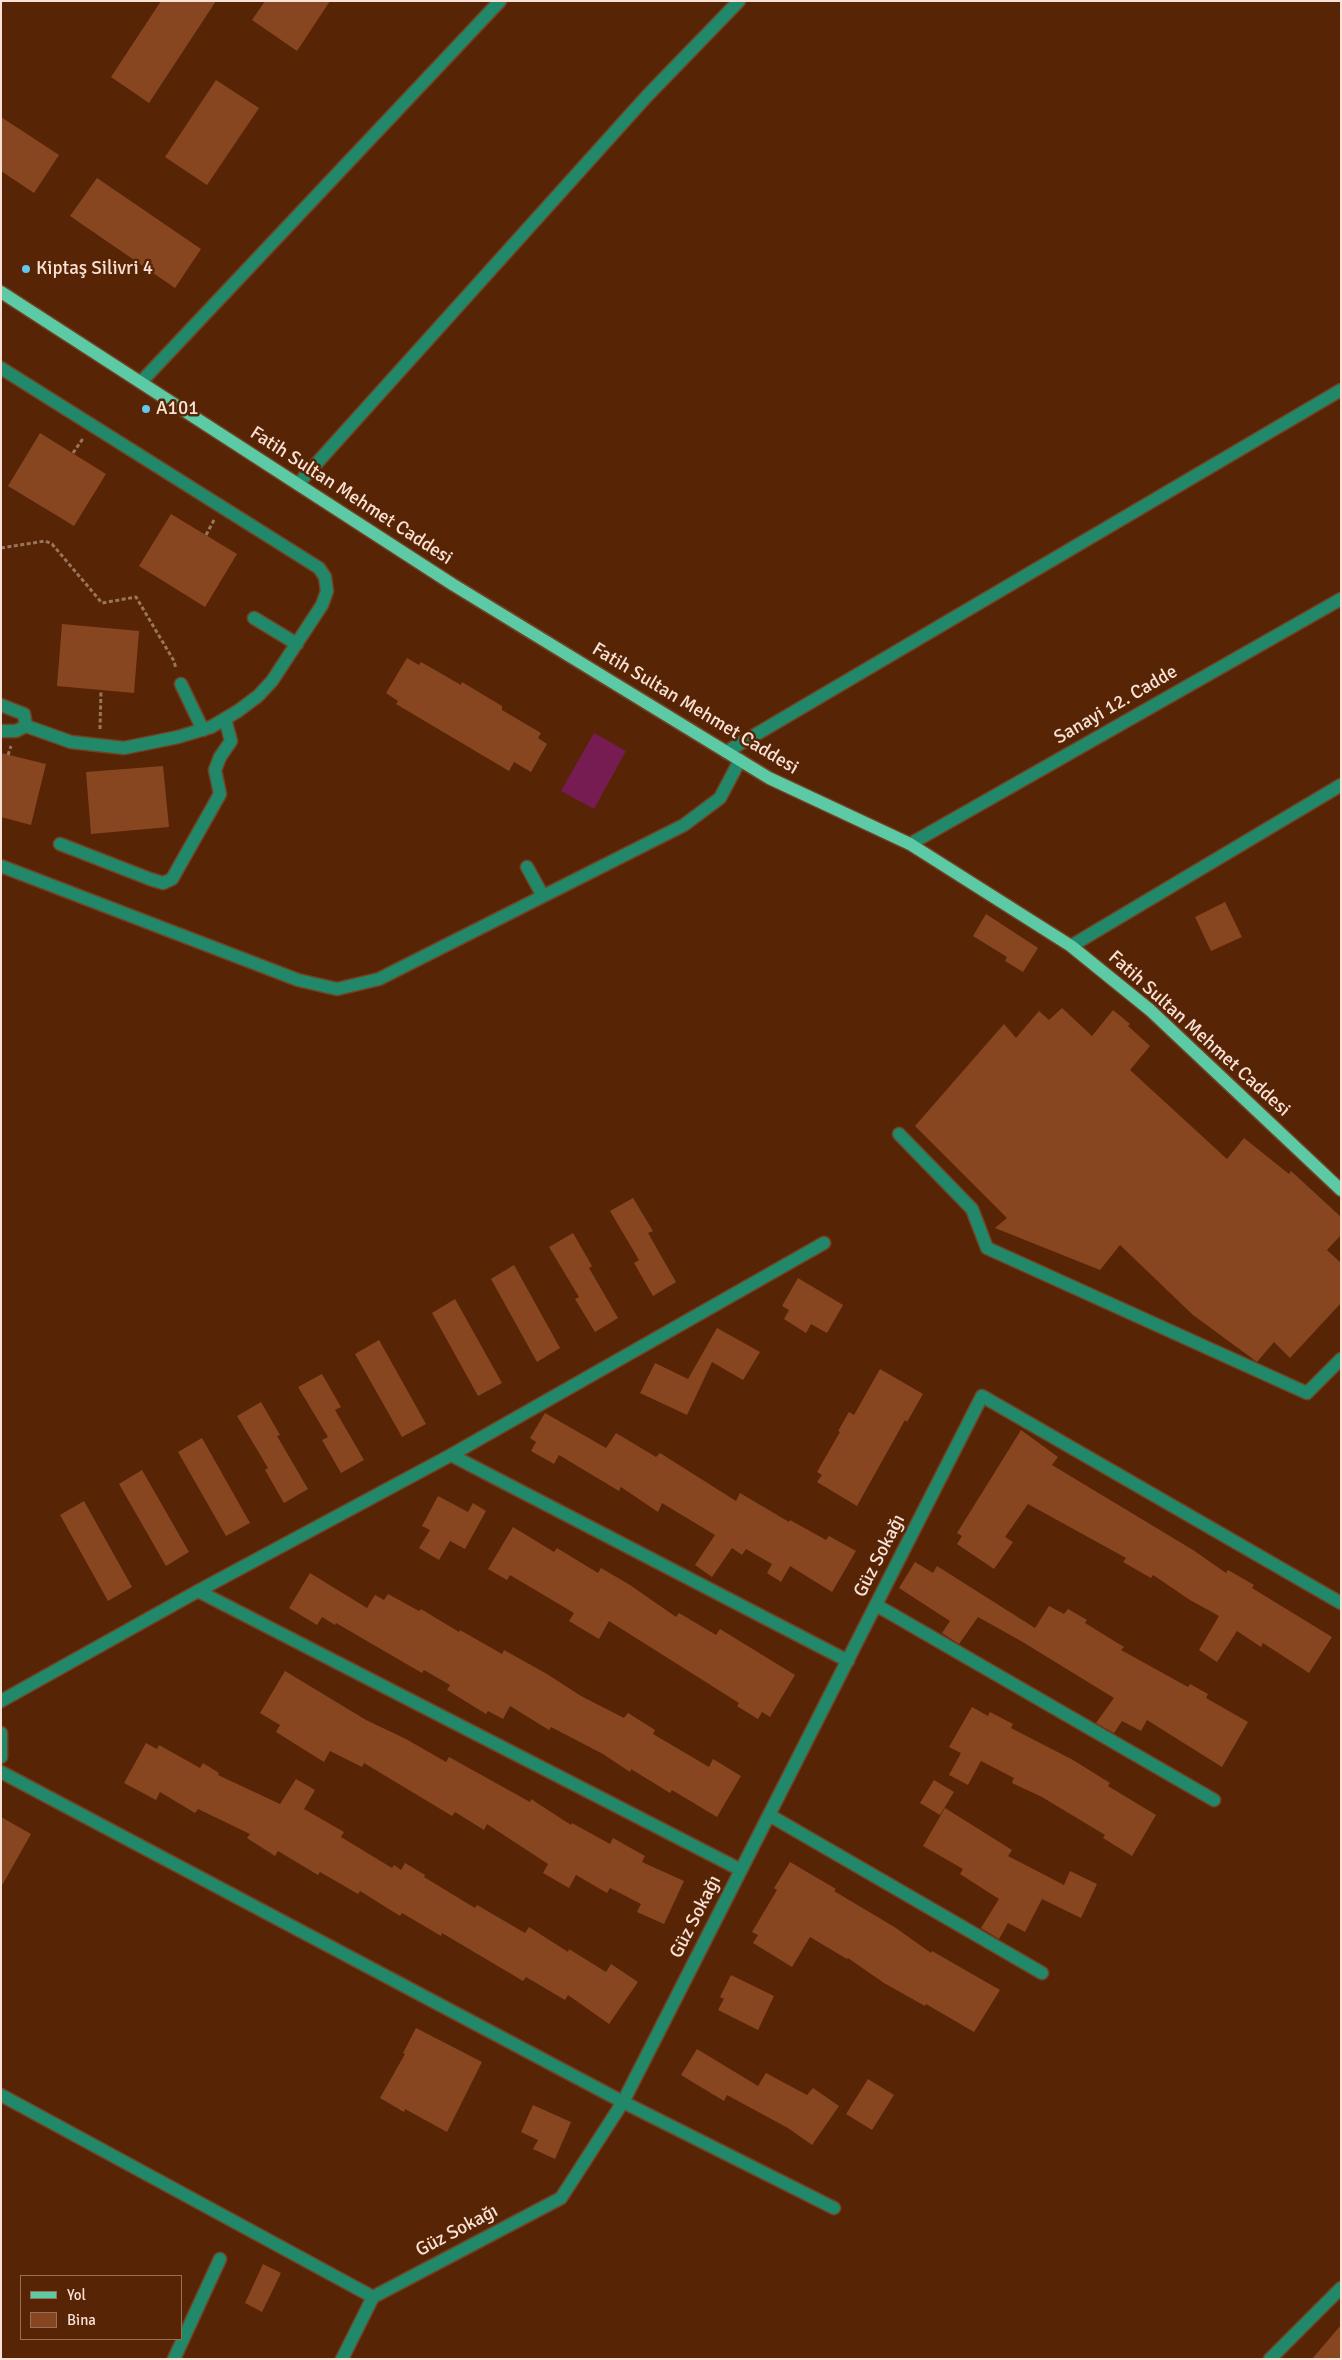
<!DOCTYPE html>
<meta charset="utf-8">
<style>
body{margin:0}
#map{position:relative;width:1342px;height:2360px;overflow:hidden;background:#572505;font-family:Signika,sans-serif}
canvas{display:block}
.frame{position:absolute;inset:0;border:2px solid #f9e1d5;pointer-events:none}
.legend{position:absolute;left:20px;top:2275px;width:162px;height:65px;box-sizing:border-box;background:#572505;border:1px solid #987058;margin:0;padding:6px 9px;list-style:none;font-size:15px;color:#f9e1d5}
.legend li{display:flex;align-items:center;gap:10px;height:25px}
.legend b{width:25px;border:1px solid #987058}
</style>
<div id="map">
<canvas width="1342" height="2360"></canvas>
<div class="frame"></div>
<ul class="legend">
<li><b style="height:6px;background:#5ccba5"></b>Yol</li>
<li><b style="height:14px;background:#874620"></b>Bina</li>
</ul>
</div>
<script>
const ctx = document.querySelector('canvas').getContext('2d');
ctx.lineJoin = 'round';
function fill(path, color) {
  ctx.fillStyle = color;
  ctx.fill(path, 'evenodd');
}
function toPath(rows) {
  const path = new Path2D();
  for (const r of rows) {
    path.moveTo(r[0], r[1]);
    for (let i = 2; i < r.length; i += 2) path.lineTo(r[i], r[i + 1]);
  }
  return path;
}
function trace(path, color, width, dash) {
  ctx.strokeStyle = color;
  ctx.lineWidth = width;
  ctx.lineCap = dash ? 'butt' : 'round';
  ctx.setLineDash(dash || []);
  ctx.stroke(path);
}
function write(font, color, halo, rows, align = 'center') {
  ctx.font = font + ' Signika,sans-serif';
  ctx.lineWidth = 5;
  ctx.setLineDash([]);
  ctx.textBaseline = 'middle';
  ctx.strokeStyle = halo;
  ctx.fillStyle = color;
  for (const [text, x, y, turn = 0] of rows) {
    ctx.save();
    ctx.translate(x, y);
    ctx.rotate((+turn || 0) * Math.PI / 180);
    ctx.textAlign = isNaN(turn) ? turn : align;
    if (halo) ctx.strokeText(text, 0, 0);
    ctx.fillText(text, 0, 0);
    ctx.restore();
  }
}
fill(toPath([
 [594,733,626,751,594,809,561,791]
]), '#761c52');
fill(toPath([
 [161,1,216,1,149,103,111,77],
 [265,1,330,1,297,51,252,20],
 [216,80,259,108,207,185,165,157],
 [1,117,59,155,34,193,1,171],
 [97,178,201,249,175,288,70,216],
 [40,433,106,474,74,526,8,486],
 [171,514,237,554,205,607,139,566],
 [62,624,139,631,134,693,57,686],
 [407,658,419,665,421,662,461,685,462,682,502,706,502,710,541,733,538,738,547,744,531,772,514,762,509,771,396,704,398,701,386,693],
 [1,753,46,764,31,825,1,817],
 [163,766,169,827,91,834,86,772],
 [1225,902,1242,937,1211,951,1195,917],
 [986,914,1038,948,1023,972,1005,961,1007,957,973,936],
 [1062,1008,1092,1036,1113,1010,1130,1024,1128,1026,1150,1046,1130,1070,1227,1159,1244,1138,1289,1174,1291,1171,1341,1217,1341,1235,1327,1250,1341,1263,1341,1303,1290,1358,1274,1342,1257,1362,1193,1315,1120,1245,1100,1270,995,1228,1007,1218,915,1126,1004,1024,1016,1038,1039,1011,1049,1020],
 [633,1198,653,1231,648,1233,676,1282,653,1296,634,1263,639,1260,610,1211],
 [573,1233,592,1266,589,1268,618,1318,595,1332,575,1299,579,1297,549,1247],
 [514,1265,560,1348,537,1362,491,1279],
 [798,1278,843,1305,827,1333,811,1324,806,1333,784,1319,789,1310,782,1306],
 [455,1299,502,1383,478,1396,432,1313],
 [717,1328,760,1352,743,1380,712,1362,687,1415,640,1393,655,1363,688,1379],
 [379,1340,426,1424,402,1437,355,1354],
 [880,1369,923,1394,907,1422,905,1420,857,1506,817,1482,822,1475,817,1472,840,1432,838,1431,849,1412,854,1415],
 [322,1374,341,1407,335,1410,364,1460,341,1473,322,1440,328,1437,298,1387],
 [261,1402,280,1435,277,1436,308,1489,284,1503,265,1470,268,1468,237,1416],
 [545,1413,606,1448,616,1433,656,1457,660,1453,736,1501,740,1493,789,1522,790,1520,826,1540,829,1536,856,1551,832,1592,790,1566,781,1582,767,1573,772,1564,746,1549,742,1555,732,1548,712,1577,695,1565,715,1535,662,1503,658,1512,621,1487,619,1491,559,1455,554,1464,531,1451,536,1442,530,1438],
 [1021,1430,1058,1457,1052,1465,1193,1550,1226,1573,1228,1570,1254,1585,1252,1588,1332,1637,1309,1673,1263,1643,1261,1647,1237,1631,1217,1662,1199,1650,1219,1616,1190,1600,1153,1575,1151,1578,1123,1562,1126,1558,1028,1504,1005,1537,1013,1542,994,1569,957,1544,962,1536,957,1533],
 [202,1438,250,1523,226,1536,178,1452],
 [142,1470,189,1552,166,1566,119,1484],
 [438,1496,468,1512,473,1503,486,1511,465,1549,450,1541,439,1560,419,1548,430,1530,422,1526],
 [84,1501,132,1587,108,1601,60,1515],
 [513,1527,554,1552,557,1548,598,1573,601,1568,630,1585,676,1617,679,1613,716,1635,720,1629,795,1675,770,1717,762,1712,758,1719,737,1706,739,1703,609,1621,599,1639,569,1621,574,1613,510,1575,507,1580,488,1569],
 [915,1562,933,1573,937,1566,1035,1628,1049,1606,1064,1614,1068,1609,1087,1620,1085,1623,1124,1647,1121,1650,1188,1687,1190,1684,1208,1694,1206,1698,1248,1722,1222,1767,1147,1720,1141,1731,1122,1721,1114,1733,1096,1723,1114,1698,1021,1641,978,1617,959,1644,942,1633,950,1621,899,1588],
 [310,1573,367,1608,375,1595,384,1600,388,1594,419,1611,421,1609,459,1632,460,1630,502,1654,504,1650,547,1674,581,1696,624,1718,628,1713,655,1730,653,1734,709,1767,713,1759,741,1776,717,1817,672,1790,670,1793,631,1769,630,1772,603,1754,551,1727,549,1730,510,1706,503,1719,488,1711,486,1714,447,1690,450,1685,424,1670,422,1673,336,1623,335,1625,322,1617,317,1625,289,1608],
 [285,1671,366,1720,406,1739,446,1762,449,1757,530,1802,531,1799,571,1825,572,1823,610,1844,613,1838,645,1856,642,1862,684,1881,664,1924,637,1912,641,1904,610,1888,607,1893,576,1875,569,1888,543,1873,548,1864,487,1824,484,1830,455,1812,452,1816,364,1763,362,1767,330,1751,324,1762,276,1732,280,1725,260,1713],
 [972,1707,988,1716,990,1712,1013,1724,1011,1728,1073,1760,1110,1783,1108,1786,1156,1815,1132,1856,1103,1838,1105,1835,1042,1797,1012,1783,1014,1778,981,1761,968,1785,949,1775,961,1753,949,1747],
 [146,1743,157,1749,159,1745,200,1768,203,1763,219,1773,218,1775,280,1804,296,1779,315,1790,304,1809,344,1832,341,1837,392,1868,394,1865,401,1870,405,1863,425,1875,424,1877,475,1908,477,1905,525,1933,529,1927,568,1952,569,1949,606,1972,611,1964,638,1982,609,2024,568,1995,565,2000,526,1977,523,1981,442,1933,441,1936,402,1913,400,1916,360,1891,358,1894,320,1872,318,1875,278,1851,275,1856,247,1838,250,1834,198,1809,195,1813,160,1792,156,1800,124,1783],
 [934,1780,954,1792,940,1815,920,1803],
 [945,1808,1012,1850,1008,1856,1064,1885,1070,1871,1097,1884,1081,1918,1042,1899,1025,1932,1008,1923,999,1939,981,1928,999,1899,960,1874,963,1869,923,1846],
 [1,1817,31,1834,1,1887],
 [790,1862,836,1889,834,1891,896,1928,931,1953,932,1951,1000,1990,974,2032,926,2004,925,2006,884,1983,848,1958,847,1959,810,1937,792,1967,753,1943,758,1935,752,1932,777,1890,774,1888],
 [731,1975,774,1996,758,2030,718,2010,724,1999,720,1997],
 [416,2028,482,2062,447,2132,405,2109,404,2112,380,2098,405,2054,403,2053],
 [697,2049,758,2086,766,2073,807,2095,813,2088,839,2106,812,2145,788,2128,727,2095,724,2101,681,2075],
 [868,2079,894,2095,872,2130,846,2114],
 [533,2105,571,2122,555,2159,533,2149,538,2140,521,2132],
 [263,2264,281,2273,262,2312,245,2303],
 [1341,2325,1341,2359,1312,2359]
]), '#874620');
const minor = toPath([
 [1,368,319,568,325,577,327,591,322,605,272,681,258,696,238,711,211,727,178,737,124,748,71,742,26,726,24,714,1,705],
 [141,382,500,1],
 [298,484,647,96,739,1],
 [254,618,297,644],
 [181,684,203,730],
 [1,731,16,731,26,726],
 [726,752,1341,390],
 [60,844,150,879,163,883,172,879,220,794,215,770,220,757,231,741,225,719],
 [910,844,1341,599],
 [1,866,298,980,337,989,379,979,684,825,720,798,740,760],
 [527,867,543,896],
 [1071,946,1341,785],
 [899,1134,972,1209,987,1248,1307,1393,1341,1359],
 [451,1455,848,1661],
 [198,1591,741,1870],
 [876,1605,1214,1800],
 [1,1701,198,1591,451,1455,824,1243],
 [1,1733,1,1757],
 [1,1772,623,2102,834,2208],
 [769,1815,1042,1973],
 [1,2095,373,2297],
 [174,2359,220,2259],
 [342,2359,373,2297,561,2198,623,2102,982,1396,1341,1603],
 [1270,2359,1341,2288]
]);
const major = toPath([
 [1,292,452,584,769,778,910,844,1071,946,1150,1010,1341,1190]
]);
trace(minor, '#714326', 15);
trace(major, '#714326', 15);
trace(toPath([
 [73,453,84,437],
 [206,535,214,520],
 [1,548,45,541,52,544,102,603,136,597,174,661,176,669],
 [100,729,101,690],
 [8,755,11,746]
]), '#9b745c', 3, [4, 2.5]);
trace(minor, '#218869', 12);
trace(major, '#5ccba5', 12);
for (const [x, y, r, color] of [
 [26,269,5,"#64c5ee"],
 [146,409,5,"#64c5ee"]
]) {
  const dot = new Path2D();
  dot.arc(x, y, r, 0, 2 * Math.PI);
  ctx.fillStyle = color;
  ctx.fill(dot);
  trace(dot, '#572505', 2);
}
write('19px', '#f9e1d5', '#572505', [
 ["Kiptaş Silivri 4",36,269],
 ["A101",156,409]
], 'left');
write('19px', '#f9e1d5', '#572505', [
 ["Fatih Sultan Mehmet Caddesi",351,496,33],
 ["Sanayi 12. Cadde",1116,705,-30],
 ["Fatih Sultan Mehmet Caddesi",695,709,31],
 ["Fatih Sultan Mehmet Caddesi",1199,1034,42],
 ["Güz Sokağı",880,1556,-63],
 ["Güz Sokağı",696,1917,-63],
 ["Güz Sokağı",457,2231,-28]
]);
</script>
